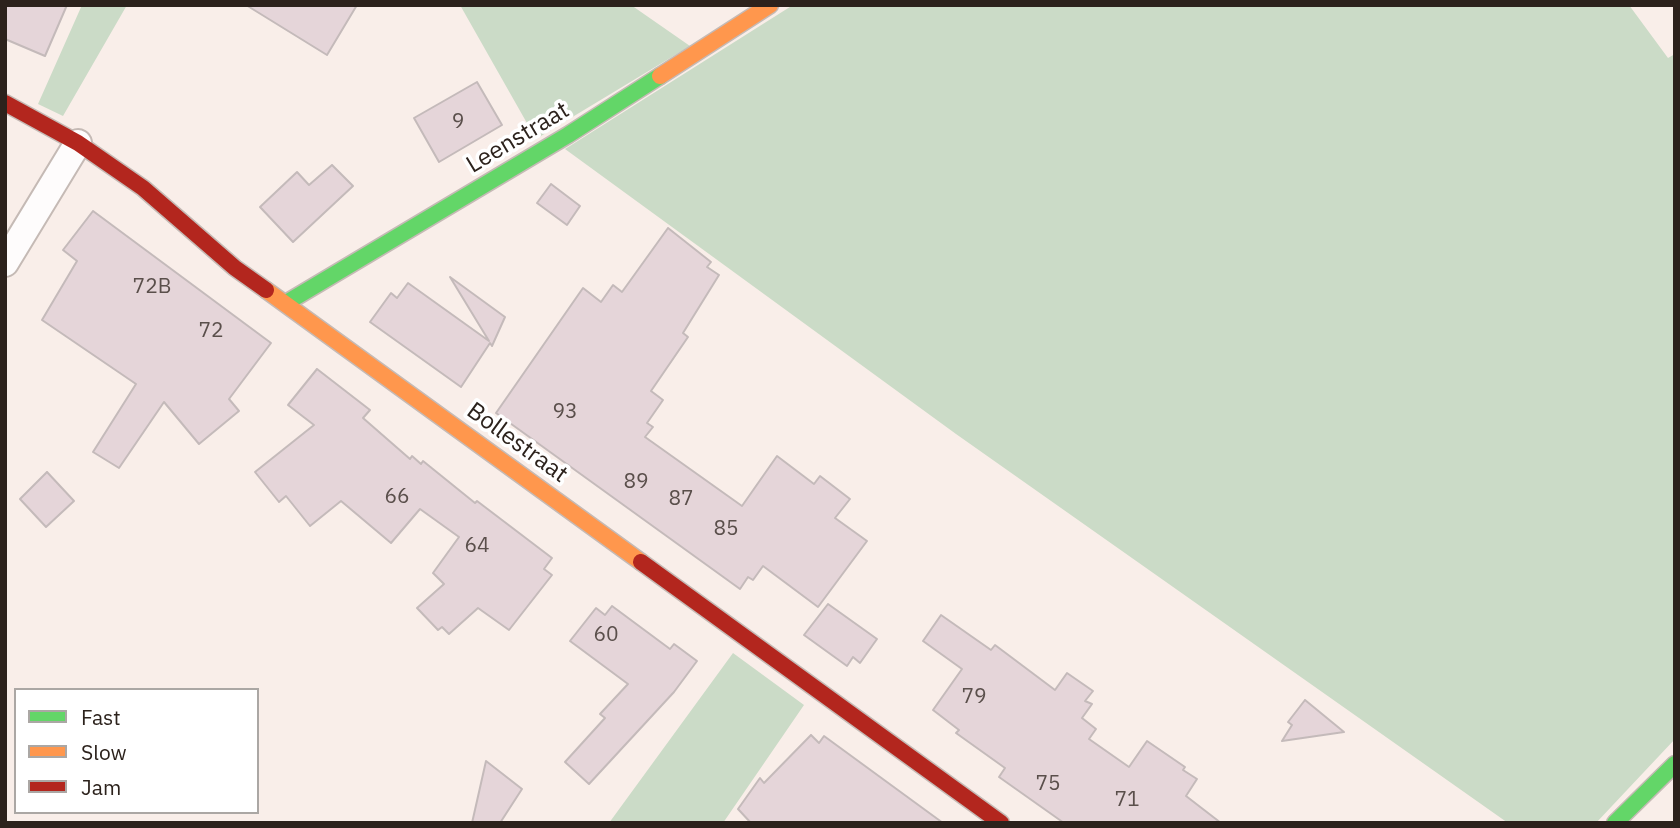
<!DOCTYPE html>
<style>
body{margin:0}
#map{position:relative;width:1680px;height:828px;overflow:hidden;background:#f9eee9;font-family:"IBM Plex Sans",sans-serif}
canvas{display:block}
.frame{position:absolute;inset:0;border:7px solid #2c221c;pointer-events:none}
.legend{position:absolute;left:14px;top:688px;width:245px;height:126px;box-sizing:border-box;background:#fff;border:2px solid #aba7a4;margin:0;padding:9px 12px;list-style:none;font-size:21px;color:#2c221c}
.legend li{display:flex;align-items:center;gap:14px;height:35px}
.legend b{width:35px;border:2px solid #aba7a4}
</style>
<div id="map">
<canvas width="1680" height="828"></canvas>
<div class="frame"></div>
<ul class="legend">
<li><b style="height:9px;background:#63d668"></b>Fast</li>
<li><b style="height:9px;background:#ff974d"></b>Slow</li>
<li><b style="height:9px;background:#b3261e"></b>Jam</li>
</ul>
</div>
<script>
const ctx = document.querySelector('canvas').getContext('2d');
ctx.lineJoin = 'round';
function fill(path, color) {
  ctx.fillStyle = color;
  ctx.fill(path, 'evenodd');
}
function toPath(rows) {
  const path = new Path2D();
  for (const r of rows) {
    path.moveTo(r[0], r[1]);
    for (let i = 2; i < r.length; i += 2) path.lineTo(r[i], r[i + 1]);
  }
  return path;
}
function trace(path, color, width, dash) {
  ctx.strokeStyle = color;
  ctx.lineWidth = width;
  ctx.lineCap = dash ? 'butt' : 'round';
  ctx.setLineDash(dash || []);
  ctx.stroke(path);
}
function write(font, color, halo, rows, align = 'center') {
  ctx.font = font + ' "IBM Plex Sans",sans-serif';
  ctx.lineWidth = 7;
  ctx.setLineDash([]);
  ctx.textBaseline = 'middle';
  ctx.strokeStyle = halo;
  ctx.fillStyle = color;
  for (const [text, x, y, turn = 0] of rows) {
    ctx.save();
    ctx.translate(x, y);
    ctx.rotate((+turn || 0) * Math.PI / 180);
    ctx.textAlign = isNaN(turn) ? turn : align;
    if (halo) ctx.strokeText(text, 0, 0);
    ctx.fillText(text, 0, 0);
    ctx.restore();
  }
}
fill(toPath([
 [82,5,127,5,63,116,38,104],
 [460,5,631,5,690,46,536,139],
 [793,5,1629,5,1668,58,1675,54,1675,739,1596,823,1508,823,956,434,565,149],
 [733,653,804,705,723,823,609,823]
]), '#cbdbc7');
const building = toPath([
 [5,5,67,5,45,56,5,39,5,5],
 [246,5,357,5,327,55,246,5],
 [477,82,502,125,439,162,414,118,477,82],
 [332,165,353,186,293,242,260,207,297,172,309,185,332,165],
 [551,184,580,206,567,225,537,203,551,184],
 [93,211,271,343,229,399,239,411,199,444,164,402,119,468,93,452,136,384,42,320,77,261,63,250,93,211],
 [668,228,711,262,707,267,719,275,683,333,688,337,651,391,663,400,647,423,653,427,645,437,742,506,777,456,814,484,820,476,850,499,835,518,867,541,818,607,763,566,753,580,748,577,740,589,496,413,583,288,601,302,613,285,622,292,668,228],
 [450,277,505,317,492,346,490,343,461,387,370,322,391,293,397,298,408,283,489,341,450,277],
 [317,369,370,410,363,418,410,459,412,456,421,464,423,461,475,503,477,501,552,558,544,569,552,575,509,630,478,608,449,634,442,627,438,630,417,608,444,584,433,573,459,537,420,509,391,543,341,501,310,526,286,496,279,502,255,472,314,425,288,405,317,369],
 [47,472,74,501,46,527,20,499,47,472],
 [828,604,877,639,860,663,853,657,847,666,804,635,828,604],
 [612,606,670,649,674,644,697,661,674,692,589,784,565,762,605,718,600,714,628,684,570,641,596,608,605,615,612,606],
 [941,615,991,650,995,645,1055,690,1067,673,1093,691,1085,701,1092,704,1082,718,1096,729,1089,739,1129,767,1147,741,1185,767,1183,770,1197,779,1186,796,1221,823,1064,823,999,777,1005,768,956,733,959,730,933,710,962,669,923,641,941,615],
 [1305,700,1344,732,1282,741,1292,725,1288,722,1305,700],
 [811,735,819,743,824,736,943,823,751,823,738,809,760,778,764,783,811,735],
 [486,761,522,789,500,823,472,823,486,761]
]);
fill(building, '#e5d5d9');
trace(building, '#c4baba', 2);
const street = toPath([
 [5,263,78,143]
]);
const fast = toPath([
 [286,303,568,135,660,76],
 [1615,823,1675,764]
]);
const slow = toPath([
 [660,76,770,5],
 [266,290,641,562]
]);
const jam = toPath([
 [5,103,78,143,143,188,235,268,266,290],
 [641,562,1001,823]
]);
trace(street, '#c5bab5', 30);
trace(fast, '#c5bab5', 19);
trace(slow, '#c5bab5', 19);
trace(jam, '#c5bab5', 19);
trace(street, '#fefcfc', 26);
trace(fast, '#63d668', 16);
trace(slow, '#ff974d', 16);
trace(jam, '#b3261e', 16);
write('21px', '#5a4f4b', null, [
 ["9",458,122],
 ["72B",152,287],
 ["72",211,331],
 ["93",565,412],
 ["89",636,482],
 ["66",397,497],
 ["87",681,499],
 ["85",726,529],
 ["64",477,546],
 ["60",606,635],
 ["79",974,697],
 ["75",1048,784],
 ["71",1127,800]
]);
write('24px', '#2c221c', '#fff', [
 ["Leenstraat",518,138,-31],
 ["Bollestraat",517,443,36]
]);
</script>
